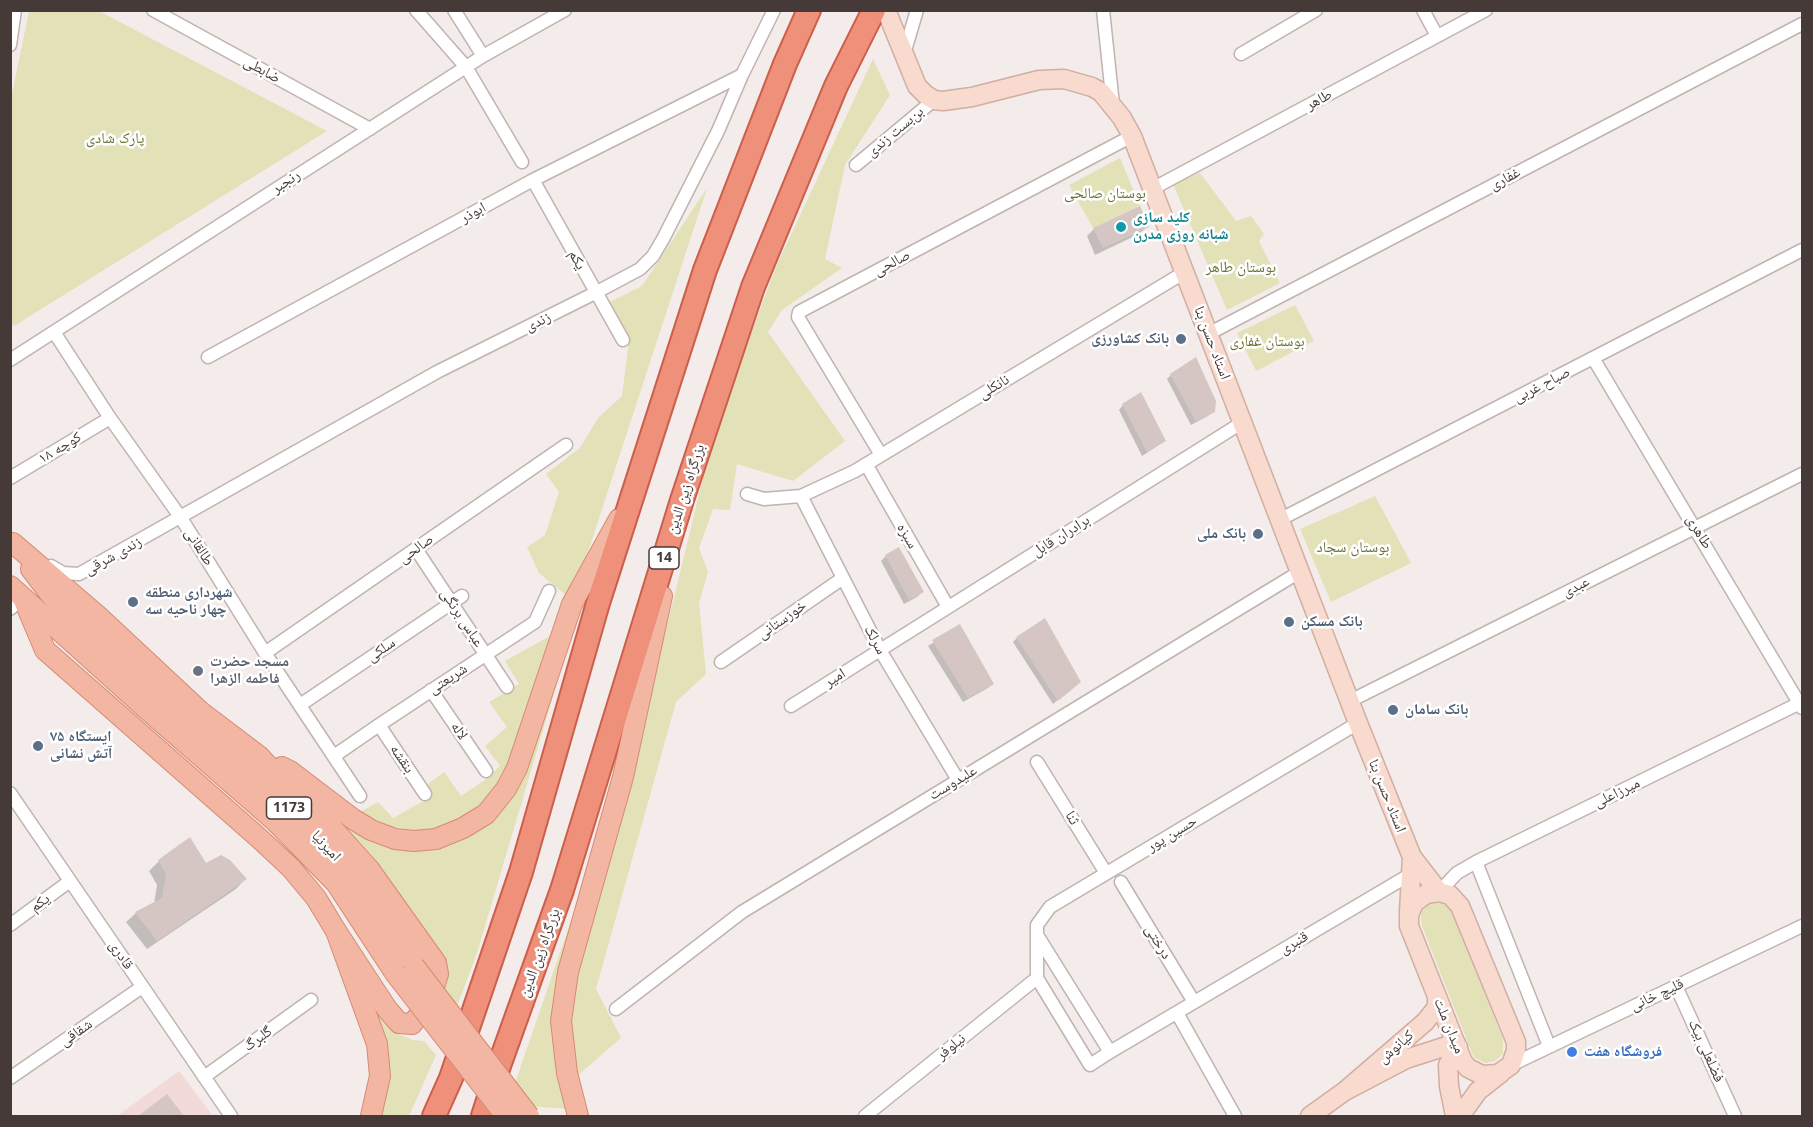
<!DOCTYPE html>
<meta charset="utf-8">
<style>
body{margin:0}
#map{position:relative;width:1813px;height:1127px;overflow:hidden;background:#f3ecea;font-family:"Open Sans",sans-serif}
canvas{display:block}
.frame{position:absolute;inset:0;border:12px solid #463a39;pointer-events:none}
</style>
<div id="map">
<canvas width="1813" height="1127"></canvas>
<div class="frame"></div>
</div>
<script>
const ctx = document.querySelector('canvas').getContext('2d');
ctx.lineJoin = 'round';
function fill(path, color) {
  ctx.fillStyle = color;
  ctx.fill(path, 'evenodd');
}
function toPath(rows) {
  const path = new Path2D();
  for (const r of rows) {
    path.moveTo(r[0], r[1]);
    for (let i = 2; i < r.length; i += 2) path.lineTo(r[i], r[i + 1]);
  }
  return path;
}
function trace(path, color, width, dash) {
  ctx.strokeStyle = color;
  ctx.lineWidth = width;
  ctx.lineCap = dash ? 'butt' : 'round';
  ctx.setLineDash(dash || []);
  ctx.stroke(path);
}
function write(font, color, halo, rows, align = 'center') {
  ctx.font = font + ' "Open Sans","Noto Naskh Arabic",sans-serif';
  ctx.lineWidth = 5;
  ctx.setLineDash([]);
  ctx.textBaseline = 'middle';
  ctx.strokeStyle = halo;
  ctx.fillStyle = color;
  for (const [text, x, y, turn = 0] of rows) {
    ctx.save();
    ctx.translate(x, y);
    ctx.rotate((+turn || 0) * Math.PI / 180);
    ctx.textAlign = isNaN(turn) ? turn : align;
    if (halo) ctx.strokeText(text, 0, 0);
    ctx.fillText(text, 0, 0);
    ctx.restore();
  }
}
fill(toPath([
 [179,1071,213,1116,117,1116]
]), '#f2dad8');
fill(toPath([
 [29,11,99,11,327,131,14,326,10,321,10,104],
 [873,59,890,95,845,165,825,259,842,268,782,310,768,332,845,441,793,481,737,464,730,510,713,509,699,548,708,572,699,603,706,674,676,702,596,989,621,1038,576,1077,569,1036,575,974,675,594,713,436,776,267],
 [1120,158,1140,206,1093,228,1069,185],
 [1200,173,1236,221,1251,216,1264,234,1259,241,1280,283,1227,310,1173,184],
 [707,188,586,558,567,596,539,573,527,547,545,535,559,492,546,474,580,448,598,418,622,396,629,341,606,304,642,286],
 [1295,305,1314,341,1256,371,1237,333],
 [1375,496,1411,563,1331,602,1300,529],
 [581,602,477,953,456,1009,442,992,447,972,308,791,382,842,494,817],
 [550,636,508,767,486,804,468,817,439,829,417,831,378,824,360,812,378,802,393,818,427,799,430,789,428,784,444,772,461,796,485,780,500,766,485,746,507,727,489,702,519,684,505,661],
 [627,739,563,963,567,1109,529,1106,514,1086,576,906],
 [1436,903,1446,905,1453,913,1503,1040,1503,1054,1495,1061,1485,1063,1475,1058,1472,1053,1422,926,1421,916,1422,911,1430,904],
 [363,985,388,1026,398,1034,413,1040,424,1041,436,1055,409,1116,381,1116]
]), '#e2e1b7');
fill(toPath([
 [1147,227,1139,234,1095,255,1087,236,1094,229],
 [1171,375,1213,411,1208,416,1191,425,1167,379],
 [1123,405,1165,441,1142,456,1119,410],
 [886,556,922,592,917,597,904,604,881,561],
 [960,626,993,684,988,688,963,702,928,646],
 [1017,638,1074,686,1053,704,1013,642],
 [159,861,205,865,245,879,236,889,147,949,126,922,136,913,154,904,157,885,149,871],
 [167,1096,182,1116,140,1116]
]), '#0003');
fill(toPath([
 [1140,206,1149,227,1103,248,1093,228],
 [1196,357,1216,401,1215,412,1196,422,1170,374],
 [1141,392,1166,441,1147,452,1122,404],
 [899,547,924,592,909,600,885,555],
 [1045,618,1081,682,1058,701,1016,637],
 [960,624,994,684,968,698,932,640],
 [190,837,206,863,221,855,230,860,247,879,157,941,135,912,162,898,166,874,158,860],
 [167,1094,184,1116,138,1116]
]), '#d6c6c3');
const street = toPath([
 [153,10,370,129],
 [416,10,466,67,522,162],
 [454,10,483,56],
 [1103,10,1113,105],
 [1423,10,1437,36],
 [10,45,15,10],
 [904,54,917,10],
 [1241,54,1316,10],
 [856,165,934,100],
 [533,180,623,340],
 [1152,189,1486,10],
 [54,332,110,418,181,518,265,653,360,796],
 [1208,334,1802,24],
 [208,357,533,180,742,75],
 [1593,358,1802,708],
 [10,360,483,56,565,10],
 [881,455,798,317,799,312,1132,136],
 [866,464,948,607],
 [10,478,110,418],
 [747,494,764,499,801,496,855,471,1185,272],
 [801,496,880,650,958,780],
 [1281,519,1802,250],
 [416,549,507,687],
 [51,566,63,573,79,574,437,372,595,293,640,269,653,256,663,239,718,131,742,75,774,10],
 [10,609,23,598],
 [265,653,566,445],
 [721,662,843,578],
 [431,690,486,771],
 [1350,701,1802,474],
 [300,705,462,596],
 [791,706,1243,422],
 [379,725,425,794],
 [334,756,379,725,535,622,549,591],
 [1037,762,1106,873],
 [10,793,231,1116],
 [1476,862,1549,1046],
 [1121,882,1194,1002],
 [1439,892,1457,873,1476,862,1802,702],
 [10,925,70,881],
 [1037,978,1037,925,1050,907,1358,723],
 [1037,978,1090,1065,1110,1052,1037,935],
 [1676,986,1735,1116],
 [616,1009,742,912,1301,571],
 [1177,1013,1235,1116],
 [1110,1052,1411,874],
 [1511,1065,1802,926],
 [204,1077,311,1000],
 [10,1078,142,987],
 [865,1116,1037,978]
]);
const secondary = toPath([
 [886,10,917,86,926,95,934,100,943,101,972,97,1039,80,1064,79,1092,87,1101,92,1122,118,1132,136,1358,723,1412,857,1439,892],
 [1439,892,1450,895,1460,906,1516,1042,1516,1050,1511,1065,1498,1074,1482,1075,1468,1068,1463,1062,1409,926,1409,915,1414,903,1426,894,1439,892],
 [1409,912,1412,857],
 [1437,997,1437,1007,1425,1022,1345,1091,1406,1059,1456,1043],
 [1310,1116,1345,1091],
 [1455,1116,1449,1086,1448,1065,1458,1047],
 [1460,1116,1478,1091,1501,1073]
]);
const primary = toPath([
 [13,543,97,615,201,712,259,756,284,783,315,809,369,869,436,963,438,974,429,1003,412,1024,399,1023,387,1009,336,931],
 [31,569,50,594,71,618,256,778,320,838,367,897,414,966],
 [10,586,142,705,276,822,336,883,395,973],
 [23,598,45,650,260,839,291,868,316,898,336,931,377,1044,380,1076,371,1116],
 [282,767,290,771,353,819,371,830,395,839,414,841,436,839,463,828,486,814,506,789,517,768,572,604,619,519],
 [578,1116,567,1073,561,1021,568,972,623,777,662,596]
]);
const highway = toPath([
 [434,1116,451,1078,521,872,598,603,705,270,785,64,809,10],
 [483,1116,500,1063,562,890,682,500,753,287,836,86,874,10]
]);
trace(street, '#c0b3b0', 15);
trace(secondary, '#d0aea0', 21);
trace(primary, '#d68a74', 22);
trace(highway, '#cc5f4b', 26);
trace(street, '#fff', 12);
trace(secondary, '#f9dace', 18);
trace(primary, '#f3b6a3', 20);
trace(highway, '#ee907a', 22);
const primaryBridge = toPath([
 [414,966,529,1116],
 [395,973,506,1116]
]);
trace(primaryBridge, '#d68a74', 22, []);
trace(primaryBridge, '#f3b6a3', 20);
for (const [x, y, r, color] of [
 [1121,227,6,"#0f9aa8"],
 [1181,339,6,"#5c6f8a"],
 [1258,534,6,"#5c6f8a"],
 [133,602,6,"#5c6f8a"],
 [1289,622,6,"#5c6f8a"],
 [198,671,6,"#6b7280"],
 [1393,710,6,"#5c6f8a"],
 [38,746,6,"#5c6f8a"],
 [1572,1052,6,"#3f7fe0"]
]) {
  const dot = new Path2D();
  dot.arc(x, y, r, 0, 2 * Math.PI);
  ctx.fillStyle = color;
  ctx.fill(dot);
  trace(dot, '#fff', 2);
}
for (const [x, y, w] of [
 [664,558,30],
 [289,808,45]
]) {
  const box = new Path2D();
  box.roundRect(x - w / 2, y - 11, w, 22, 4.5);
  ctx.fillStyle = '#fff';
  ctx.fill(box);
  trace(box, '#463a39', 1.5);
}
write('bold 14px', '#463a39', null, [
 ["14",664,558],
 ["1173",289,808]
]);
write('15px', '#463a39', '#fff', [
 ["ضابطی",262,70,29],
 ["طاهر",1319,100,-28],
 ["بن‌بست زندی",895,132,-40],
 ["غفاری",1505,179,-28],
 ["رنجبر",286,182,-33],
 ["ابوذر",473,213,-29],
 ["یکم",577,260,61],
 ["صالحی",892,263,-28],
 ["زندی",538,322,-26],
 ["استاد حسن بنا",1212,343,69],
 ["صباح غربی",1542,385,-27],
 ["نانکلی",994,387,-31],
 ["کوچه ۱۸",60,448,-31],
 ["بزرگراه زین الدین",686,489,-72],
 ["طاهری",1699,532,59],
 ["سبزه",907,536,60],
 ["برادران قابل",1061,536,-32],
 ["طالقانی",199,547,58],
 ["صالحی",416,549,-35],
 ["زندی شرقی",113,556,-29],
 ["عبدی",1576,587,-27],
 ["عباس برنگی",462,618,57],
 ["خوزستانی",782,620,-35],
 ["سرلک",875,640,62],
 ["سلکی",381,650,-34],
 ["امیر",835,678,-32],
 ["شریعتی",448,679,-33],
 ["لاله",459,731,56],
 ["بنقشه",402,759,56],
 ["علیدوست",953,783,-31],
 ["میرزاعلی",1617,793,-26],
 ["استاد حسن بنا",1387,796,68],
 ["ثنا",1072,818,59],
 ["حسین پور",1172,834,-31],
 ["امیرنیا",326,846,47],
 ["یکم",40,903,-36],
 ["درختی",1158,942,59],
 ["قنبری",1294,943,-30],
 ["بزرگراه زین الدین",540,953,-70],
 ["قادری",121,955,56],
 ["قلیچ خانی",1657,995,-25],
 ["میدان ملت",1449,1026,68],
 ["شقاقی",76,1033,-35],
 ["گلبرگ",258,1039,-36],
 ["نیلوفر",951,1047,-39],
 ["کیانوش",1396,1047,-41],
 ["فضلعلی بیک",1706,1051,66]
]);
write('15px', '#687132', '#fff', [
 ["پارک شادی",115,139],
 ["بوستان صالحی",1105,194],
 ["بوستان طاهر",1241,268],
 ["بوستان غفاری",1267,342],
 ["بوستان سجاد",1353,548]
]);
write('bold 15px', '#0d838f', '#fff', [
 ["کلید سازی",1133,218],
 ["شبانه روزی مدرن",1133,235]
], 'left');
write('bold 15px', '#4e5e75', '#fff', [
 ["بانک کشاورزی",1169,339,"right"],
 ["بانک ملی",1246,534,"right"],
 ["شهرداری منطقه",145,593],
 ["چهار ناحیه سه",145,610],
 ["بانک مسکن",1301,622],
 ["بانک سامان",1405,710],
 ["ایستگاه ۷۵",50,737],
 ["آتش نشانی",50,754]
], 'left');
write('bold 15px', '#5b616d', '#fff', [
 ["مسجد حضرت",210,662],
 ["فاطمه الزهرا",210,679]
], 'left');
write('bold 15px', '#366cbe', '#fff', [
 ["فروشگاه هفت",1584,1052]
], 'left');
</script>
